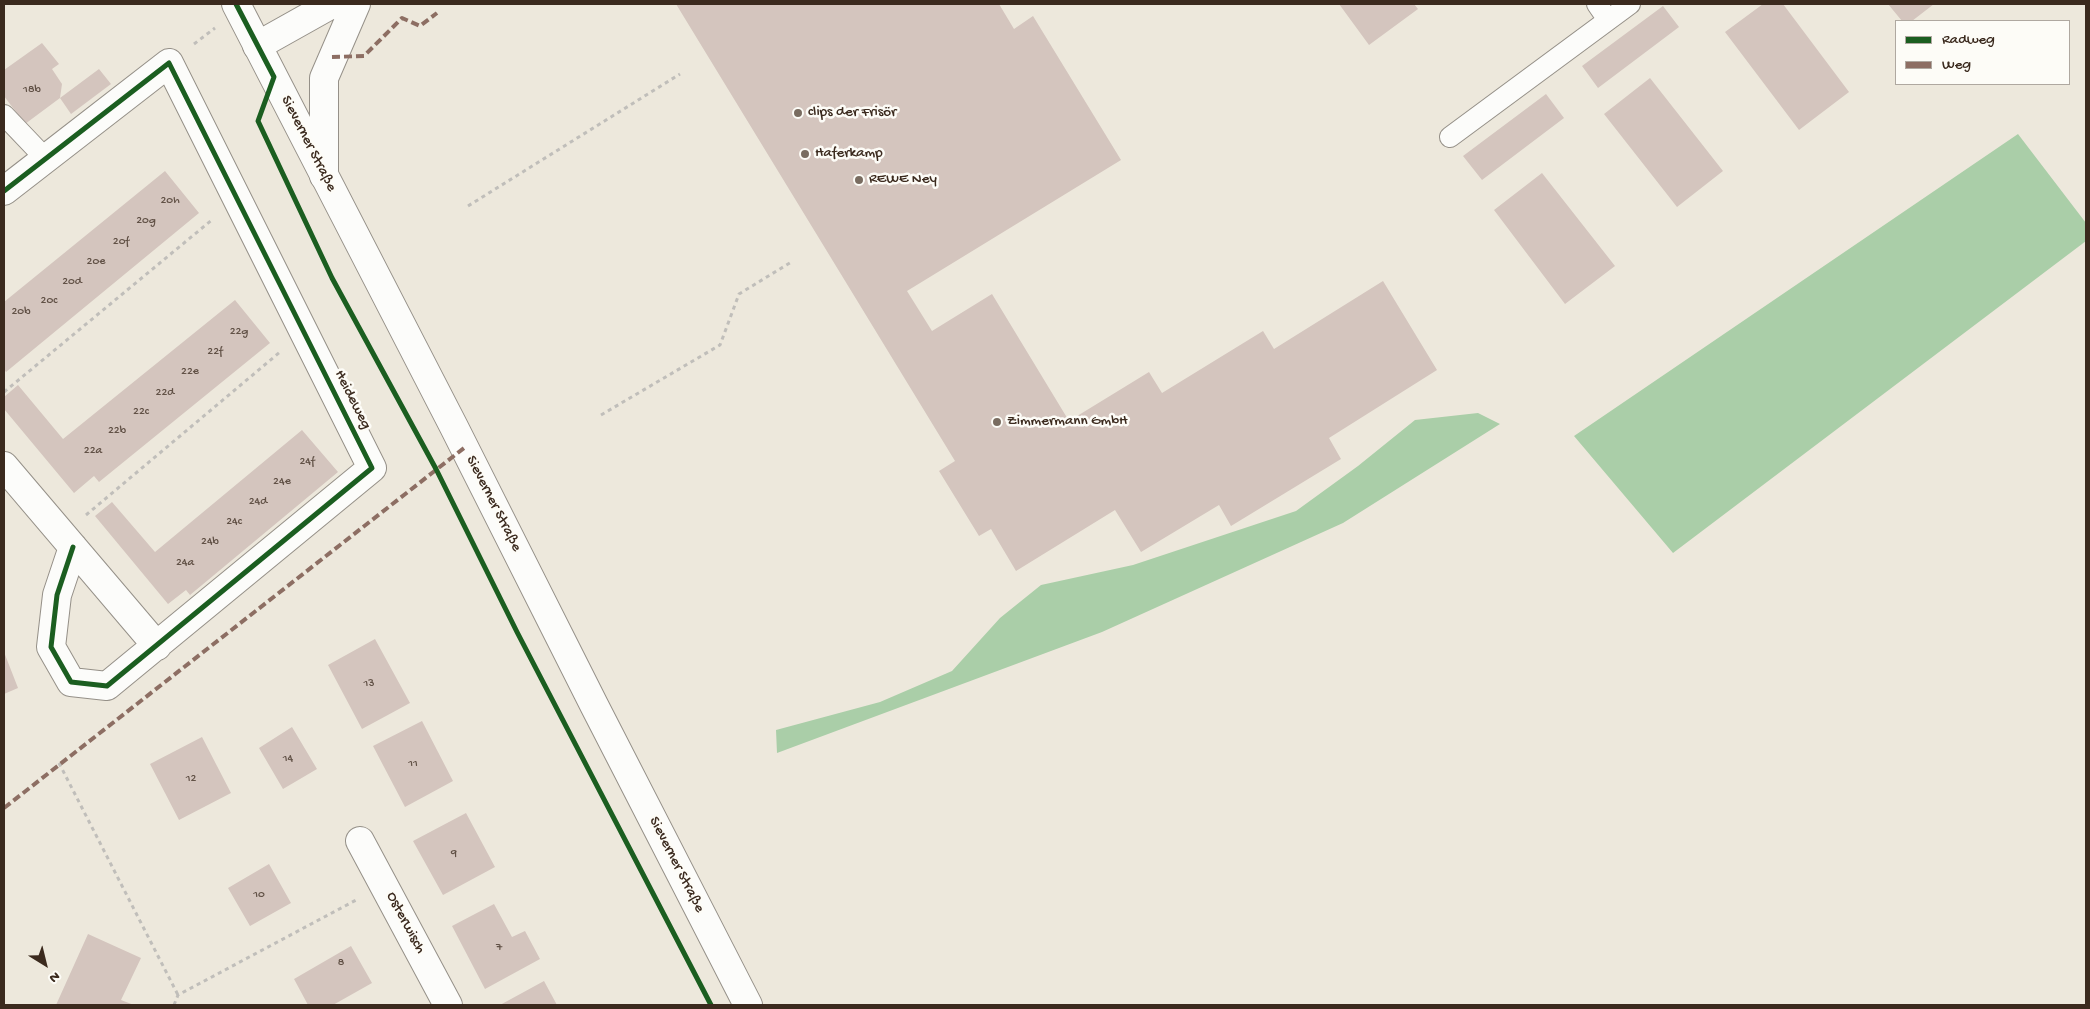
<!DOCTYPE html>
<meta charset="utf-8">
<style>
body{margin:0}
#map{position:relative;width:2090px;height:1009px;overflow:hidden;background:#ede8dc;font-family:"Gochi Hand",sans-serif}
canvas{display:block}
.frame{position:absolute;inset:0;border:5px solid #3b2a1e;pointer-events:none}
.legend{position:absolute;left:1895px;top:20px;width:175px;height:65px;box-sizing:border-box;background:#fdfcf7;border:1px solid #afa8a0;margin:0;padding:6px 9px;list-style:none;font-size:15px;color:#3b2a1e}
.legend li{display:flex;align-items:center;gap:10px;height:25px}
.legend b{width:25px;border:1px solid #afa8a0}
.north{position:absolute;left:20px;top:939px;width:50px;height:50px;-webkit-text-stroke:4px #fdfcf7;paint-order:stroke;rotate:144deg;font-size:14px;font-weight:700;line-height:20px;text-align:center;color:#3b2a1e}
.north::after{content:'';display:block;margin:auto;width:18px;height:22px;background:#3b2a1e;clip-path:polygon(50% 0,100% 100%,50% 72%,0 100%)}
</style>
<div id="map">
<canvas width="2090" height="1009"></canvas>
<div class="frame"></div>
<ul class="legend">
<li><b style="height:6px;background:#1b5e20"></b>Radweg</li>
<li><b style="height:6px;background:#8d6e63"></b>Weg</li>
</ul>
<div class="north">N</div>
</div>
<script>
const ctx = document.querySelector('canvas').getContext('2d');
ctx.lineJoin = 'round';
function fill(path, color) {
  ctx.fillStyle = color;
  ctx.fill(path, 'evenodd');
}
function toPath(rows) {
  const path = new Path2D();
  for (const r of rows) {
    path.moveTo(r[0], r[1]);
    for (let i = 2; i < r.length; i += 2) path.lineTo(r[i], r[i + 1]);
  }
  return path;
}
function trace(path, color, width, dash) {
  ctx.strokeStyle = color;
  ctx.lineWidth = width;
  ctx.lineCap = dash ? 'butt' : 'round';
  ctx.setLineDash(dash || []);
  ctx.stroke(path);
}
function write(font, color, halo, rows, align = 'center') {
  ctx.font = font + ' "Gochi Hand",sans-serif';
  ctx.lineWidth = 5;
  ctx.setLineDash([]);
  ctx.textBaseline = 'middle';
  ctx.strokeStyle = halo;
  ctx.fillStyle = color;
  for (const [text, x, y, turn = 0] of rows) {
    ctx.save();
    ctx.translate(x, y);
    ctx.rotate((+turn || 0) * Math.PI / 180);
    ctx.textAlign = isNaN(turn) ? turn : align;
    if (halo) ctx.strokeText(text, 0, 0);
    ctx.fillText(text, 0, 0);
    ctx.restore();
  }
}
fill(toPath([
 [2018,134,2086,223,2086,241,1673,553,1574,436],
 [1478,413,1500,424,1343,523,1102,632,777,753,776,730,880,702,952,671,1000,618,1041,585,1133,565,1296,511,1358,466,1415,420]
]), '#aacea8');
fill(toPath([
 [676,4,999,4,1014,29,1033,16,1121,160,907,291,932,331,992,294,1069,421,1149,372,1162,393,1263,331,1274,349,1383,281,1437,370,1329,438,1341,459,1231,526,1219,505,1141,552,1115,510,1016,571,991,529,979,536,939,471,955,461],
 [1339,4,1414,4,1418,9,1369,45],
 [1763,4,1783,4,1849,92,1799,130,1725,32],
 [1888,4,1934,4,1912,21,1902,21],
 [1663,6,1679,27,1598,88,1582,66],
 [42,43,59,64,52,69,62,84,60,98,25,124,4,96,4,70],
 [99,69,111,84,71,114,60,98],
 [1650,78,1723,171,1677,207,1604,114],
 [1546,94,1564,118,1482,180,1463,156],
 [165,171,199,213,6,372,4,369,4,302],
 [1542,173,1615,266,1565,304,1494,210],
 [235,300,270,343,99,482,94,476,74,493,4,409,4,397,18,385,63,439],
 [302,430,338,472,190,595,186,590,168,604,95,516,112,502,155,552],
 [375,639,410,703,362,729,328,665],
 [4,652,18,688,4,694],
 [422,721,453,781,405,807,373,746],
 [292,727,317,769,283,789,259,748],
 [202,737,231,793,179,820,150,764],
 [466,813,495,867,443,895,413,841],
 [269,864,291,903,250,926,228,888],
 [494,904,512,937,525,931,540,959,485,989,452,926],
 [88,934,141,958,121,1000,134,1005,56,1005],
 [351,946,372,983,333,1005,308,1005,294,979],
 [544,981,557,1005,500,1005]
]), '#d4c5be');
const service = toPath([
 [1597,4,1608,20],
 [4,115,45,158],
 [1450,137,1630,4]
]);
const minor = toPath([
 [257,46,332,4],
 [324,176,324,78,356,4],
 [4,191,169,63,372,468,107,686,71,682,51,647,57,595,73,547],
 [4,466,157,646],
 [360,841,448,1005]
]);
const secondary = toPath([
 [236,4,454,427,594,705,748,1005]
]);
trace(service, '#959088', 22);
trace(minor, '#959088', 30);
trace(secondary, '#959088', 30);
trace(toPath([
 [194,44,215,28],
 [468,206,680,74],
 [4,392,213,219],
 [601,415,720,345,739,294,793,261],
 [86,515,280,352],
 [59,763,178,995],
 [174,1005,178,995,358,899]
]), '#c0beba', 3, [4, 4]);
trace(service, '#fcfcfa', 20);
trace(minor, '#fcfcfa', 28);
trace(secondary, '#fcfcfa', 28);
trace(toPath([
 [332,57,364,56,402,18,420,26,437,13],
 [4,808,464,448]
]), '#8d6e63', 4, [8, 4]);
trace(toPath([
 [236,4,274,77,258,121,332,278,436,469,517,632,711,1005],
 [4,191,169,63,372,468,107,686,71,682,51,647,57,595,73,547]
]), '#1b5e20', 5);
for (const [x, y, r, color] of [
 [798,113,5,"#796c60"],
 [805,154,5,"#796c60"],
 [859,180,5,"#796c60"],
 [997,422,5,"#796c60"]
]) {
  const dot = new Path2D();
  dot.arc(x, y, r, 0, 2 * Math.PI);
  ctx.fillStyle = color;
  ctx.fill(dot);
  trace(dot, '#fdfcf7', 2);
}
write('12px', '#615146', null, [
 ["18b",32,90],
 ["20h",170,201],
 ["20g",146,221],
 ["20f",121,242],
 ["20e",96,262],
 ["20d",72,282],
 ["20c",49,301],
 ["20b",21,312],
 ["22g",239,332],
 ["22f",215,352],
 ["22e",190,372],
 ["22d",165,393],
 ["22c",141,412],
 ["22b",117,431],
 ["22a",93,451],
 ["24f",307,462],
 ["24e",282,482],
 ["24d",258,502],
 ["24c",234,522],
 ["24b",210,542],
 ["24a",185,563],
 ["13",369,684],
 ["14",288,759],
 ["11",413,764],
 ["12",191,779],
 ["9",454,854],
 ["10",259,895],
 ["7",499,948],
 ["8",341,963]
]);
write('15px', '#3b2a1e', '#fdfcf7', [
 ["clips der Frisör",808,113],
 ["Haferkamp",815,154],
 ["REWE Ney",869,180],
 ["Zimmermann GmbH",1007,422]
], 'left');
write('15px', '#3b2a1e', '#fdfcf7', [
 ["Sieverner Straße",308,144,63],
 ["Heideweg",352,400,63],
 ["Sieverner Straße",493,504,63],
 ["Sieverner Straße",676,865,63],
 ["Osterwisch",405,923,62]
]);
</script>
